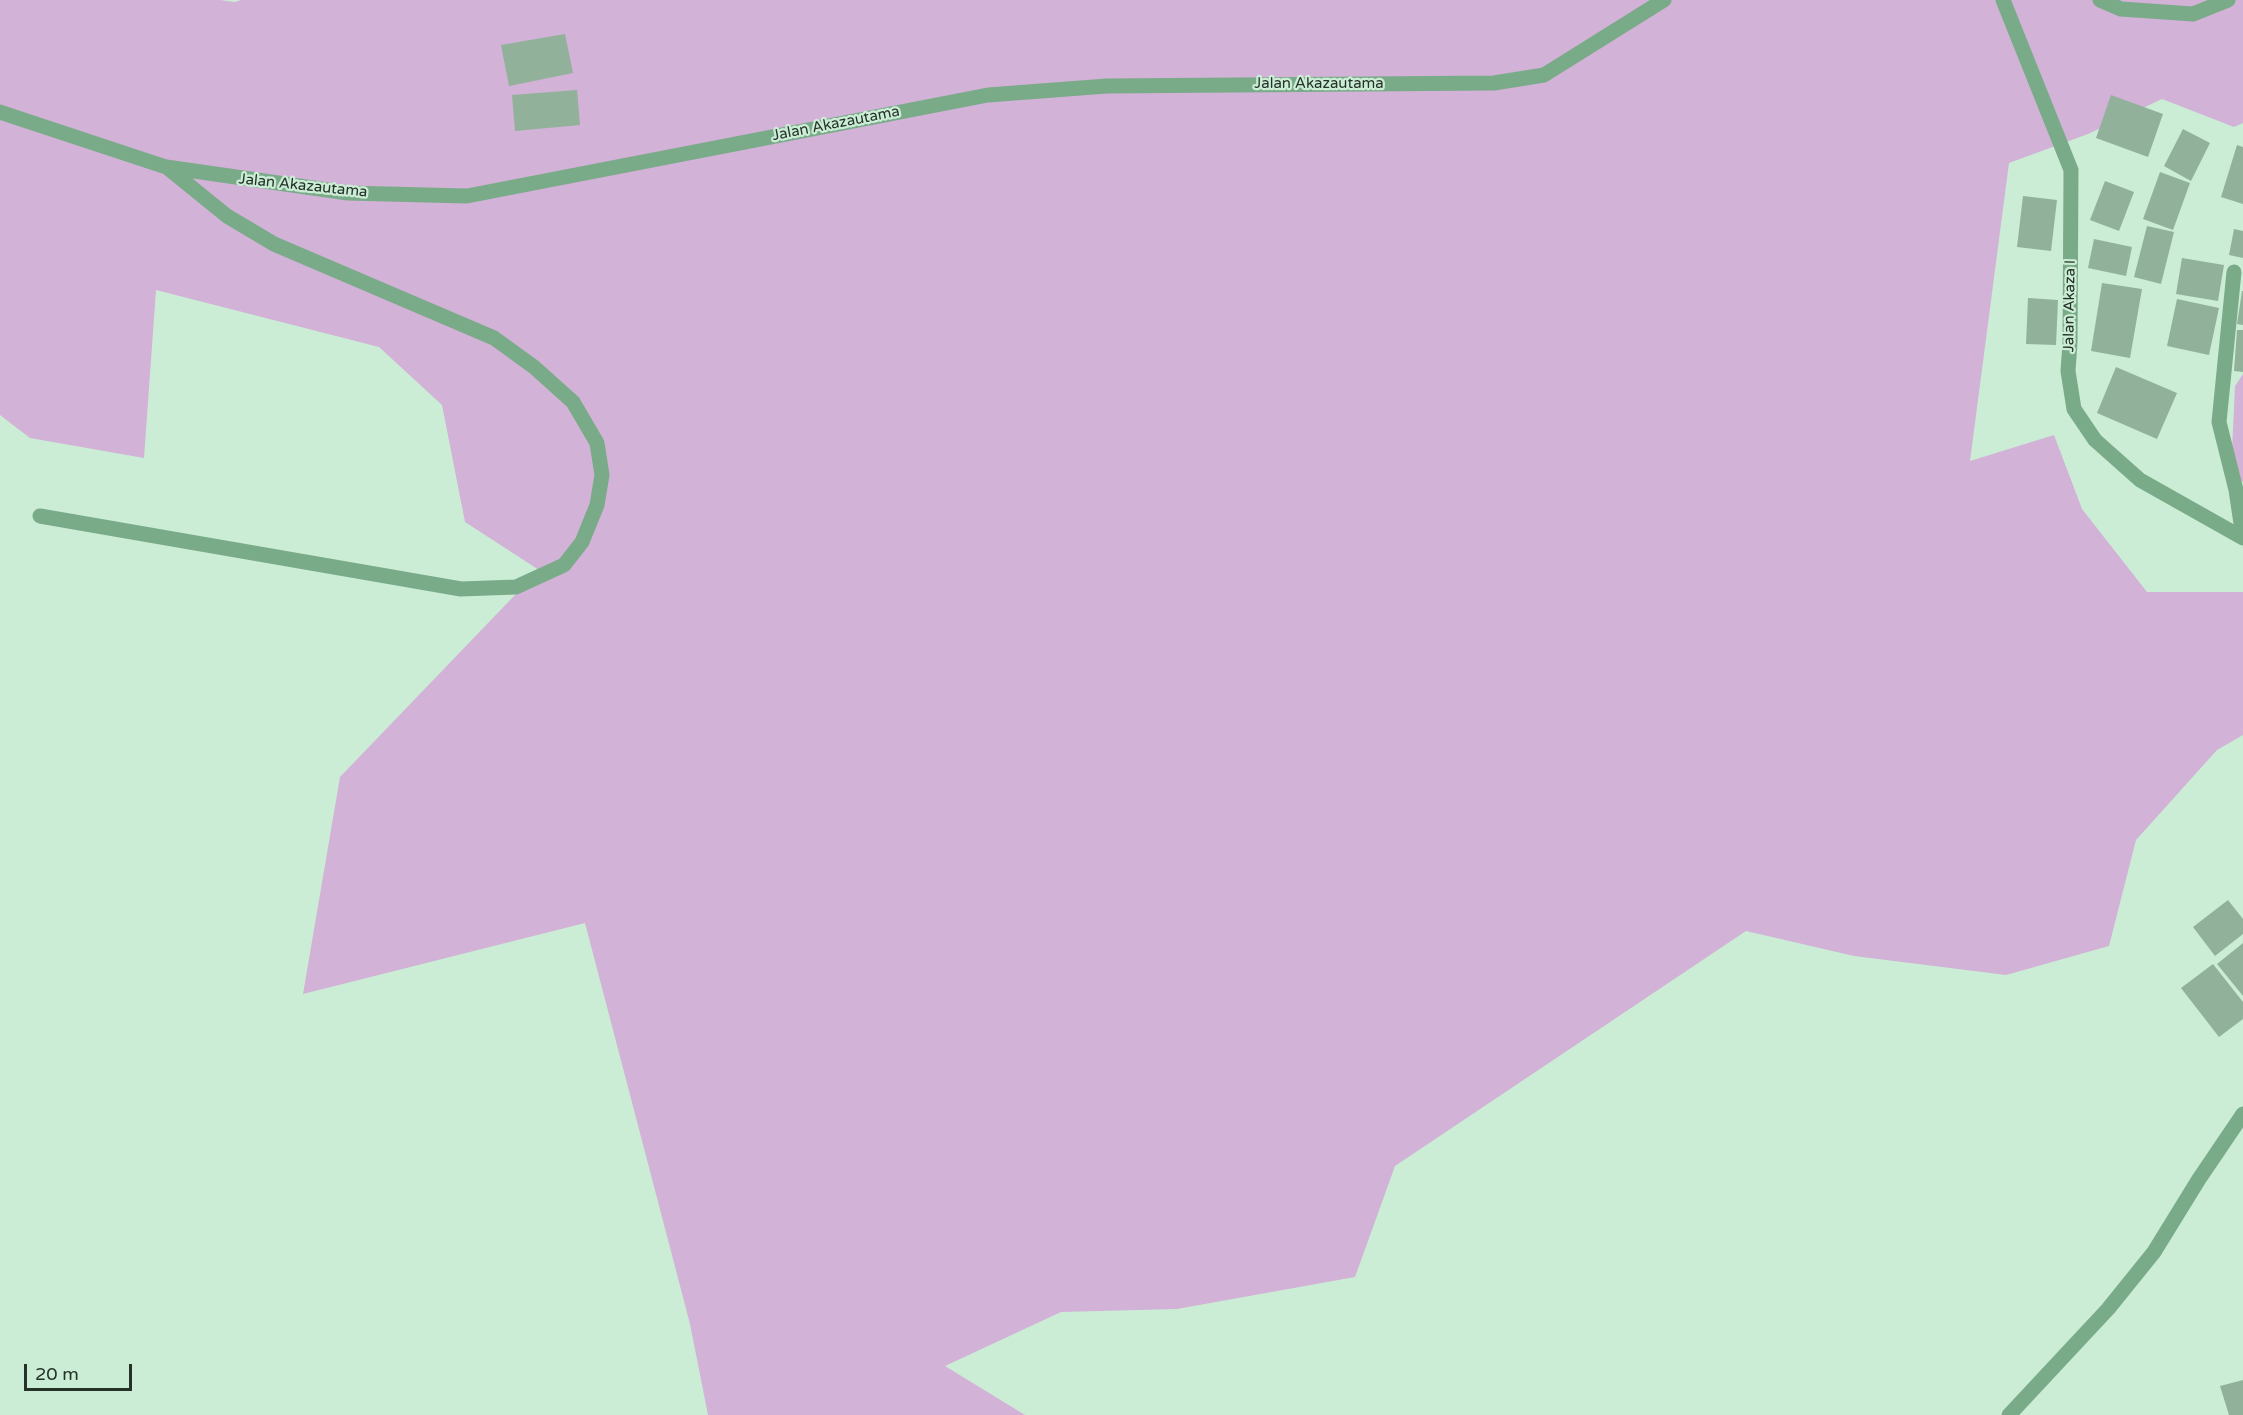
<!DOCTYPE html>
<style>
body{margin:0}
#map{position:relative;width:2243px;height:1415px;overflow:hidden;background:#cbedd5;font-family:"Varela Round",sans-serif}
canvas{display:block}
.scale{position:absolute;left:24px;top:1364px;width:108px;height:27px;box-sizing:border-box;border:3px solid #253229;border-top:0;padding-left:8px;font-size:18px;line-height:21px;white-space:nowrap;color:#253229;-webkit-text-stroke:4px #cbedd5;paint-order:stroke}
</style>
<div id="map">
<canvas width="2243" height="1415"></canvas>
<div class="scale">20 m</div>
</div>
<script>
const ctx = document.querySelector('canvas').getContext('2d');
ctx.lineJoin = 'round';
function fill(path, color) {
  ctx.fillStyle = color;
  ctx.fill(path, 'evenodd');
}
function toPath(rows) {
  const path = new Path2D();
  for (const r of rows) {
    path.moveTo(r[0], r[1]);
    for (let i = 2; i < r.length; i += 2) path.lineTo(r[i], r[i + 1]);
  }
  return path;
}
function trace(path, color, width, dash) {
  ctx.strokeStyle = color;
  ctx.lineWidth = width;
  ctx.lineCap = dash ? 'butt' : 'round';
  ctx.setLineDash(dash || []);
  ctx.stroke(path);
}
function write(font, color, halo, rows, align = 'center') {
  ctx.font = font + ' "Varela Round",sans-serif';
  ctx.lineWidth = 4.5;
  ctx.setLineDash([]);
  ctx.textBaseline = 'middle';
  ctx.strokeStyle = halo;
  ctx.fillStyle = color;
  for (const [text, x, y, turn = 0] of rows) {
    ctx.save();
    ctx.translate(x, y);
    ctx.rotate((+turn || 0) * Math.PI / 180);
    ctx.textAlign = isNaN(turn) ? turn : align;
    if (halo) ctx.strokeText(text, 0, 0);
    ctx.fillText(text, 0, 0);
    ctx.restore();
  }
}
fill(toPath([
 [0,0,220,0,235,2,241,0,2243,0,2243,123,2234,127,2162,99,2088,134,2009,163,1970,461,2054,435,2082,509,2147,592,2243,592,2243,735,2217,750,2136,840,2109,946,2006,975,1854,956,1746,931,1395,1166,1355,1277,1177,1309,1061,1312,945,1366,1025,1415,708,1415,690,1324,585,923,303,994,340,777,539,570,465,522,442,405,379,347,156,290,144,458,30,438,0,415],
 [2243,374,2243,482,2231,471,2235,386]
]), '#d2b2d6');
fill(toPath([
 [565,34,573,73,509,86,501,45],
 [577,90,580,125,515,131,512,95],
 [2111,95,2163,114,2148,157,2096,138],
 [2183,129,2210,143,2191,181,2164,166],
 [2237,145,2243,147,2243,204,2221,197],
 [2160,172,2190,183,2173,230,2143,219],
 [2105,181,2134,192,2119,231,2090,220],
 [2023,196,2057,200,2051,251,2017,247],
 [2147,226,2174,232,2161,284,2134,277],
 [2234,229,2243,231,2243,258,2229,255],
 [2094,239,2132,247,2126,276,2088,268],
 [2182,258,2224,265,2218,301,2176,294],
 [2102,283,2142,289,2130,358,2091,351],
 [2242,291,2243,291,2243,325,2237,324],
 [2028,298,2058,300,2056,345,2026,344],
 [2177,299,2219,308,2209,355,2167,346],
 [2237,330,2243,330,2243,372,2234,371],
 [2116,367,2177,393,2157,439,2097,413],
 [2228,900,2243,919,2243,934,2215,956,2193,927],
 [2243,943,2243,996,2217,964],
 [2213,964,2243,1002,2243,1019,2219,1037,2181,988],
 [2243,1380,2243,1415,2229,1415,2220,1386]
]), '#91b19a');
trace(toPath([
 [2003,0,2071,170,2070,343,2068,371,2074,409,2095,440,2140,480,2243,538],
 [2100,0,2121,9,2193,14,2228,0],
 [0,112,166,167,348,193,467,196,988,95,1107,86,1494,83,1544,75,1664,0],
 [2234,272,2219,422,2236,490,2243,537],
 [40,516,461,589,516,587,564,565,582,542,597,505,602,475,597,443,573,402,534,367,494,338,274,244,227,216,169,169],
 [2009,1415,2108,1309,2154,1252,2199,1179,2243,1114]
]), '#7aab89', 15);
write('15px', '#253229', '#cbedd5', [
 ["Jalan Akazautama",1319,84],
 ["Jalan Akazautama",836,124,-11],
 ["Jalan Akazautama",303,186,6],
 ["Jalan Akaza I",2070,306,-89]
]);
</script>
